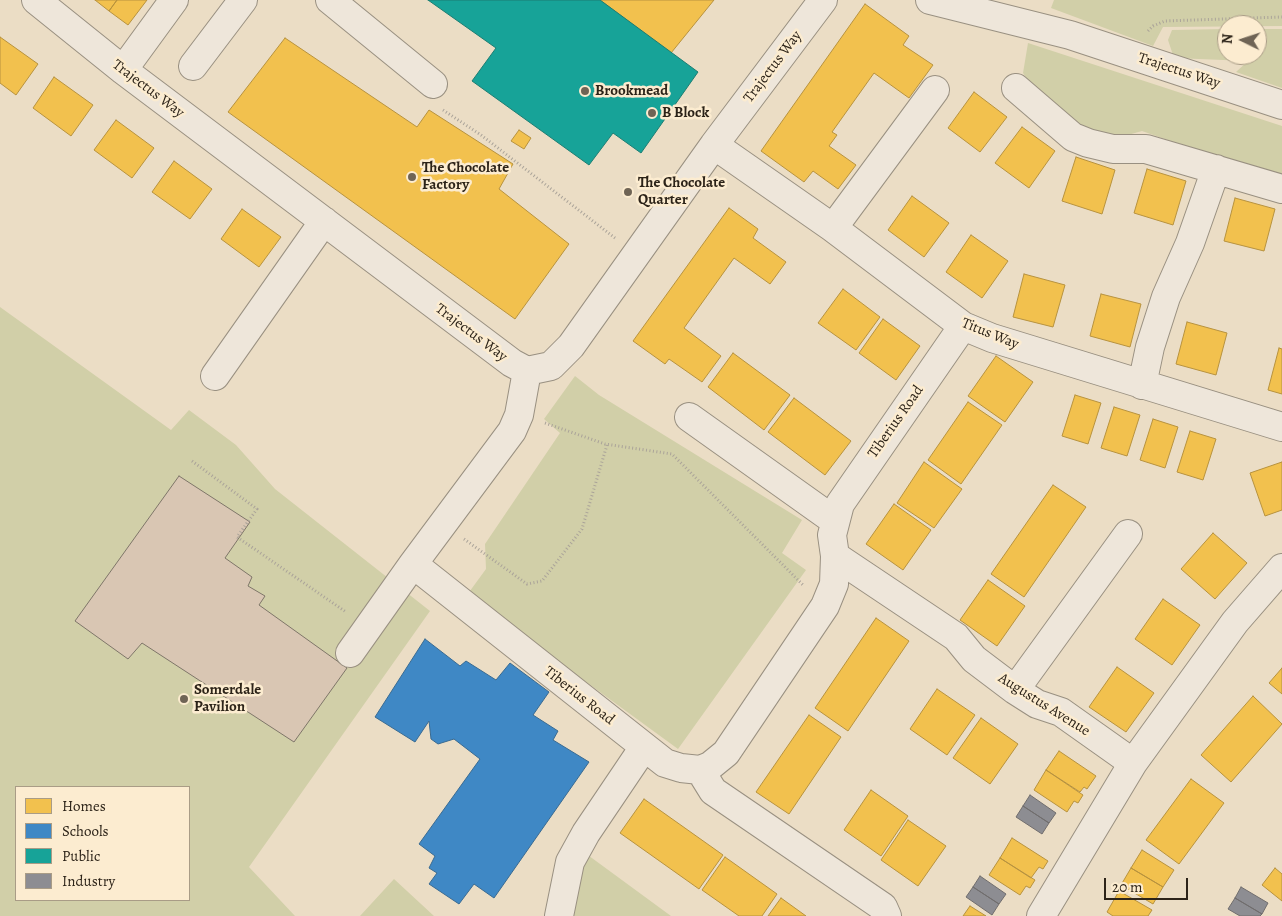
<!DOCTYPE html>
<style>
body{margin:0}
#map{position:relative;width:1282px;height:916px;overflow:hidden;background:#ebddc5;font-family:Alegreya,serif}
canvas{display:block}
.legend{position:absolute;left:15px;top:786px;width:175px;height:115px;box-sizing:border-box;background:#fcecd0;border:1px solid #a99c86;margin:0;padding:6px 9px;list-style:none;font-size:15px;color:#2c2318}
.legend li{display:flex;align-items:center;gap:10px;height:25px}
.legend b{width:25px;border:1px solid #a99c86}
.north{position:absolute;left:1217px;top:15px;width:50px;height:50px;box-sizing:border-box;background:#fcecd0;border:1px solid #a99c86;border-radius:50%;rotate:274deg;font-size:14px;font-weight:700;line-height:20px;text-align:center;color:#2c2318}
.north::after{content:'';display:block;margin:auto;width:18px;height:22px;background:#6f6455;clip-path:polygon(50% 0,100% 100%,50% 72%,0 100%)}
.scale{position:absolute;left:1104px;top:878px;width:84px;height:22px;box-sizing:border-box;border:2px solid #2c2318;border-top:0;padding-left:6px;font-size:15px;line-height:18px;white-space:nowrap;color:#2c2318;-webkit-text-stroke:4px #fcecd0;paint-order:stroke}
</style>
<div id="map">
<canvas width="1282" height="916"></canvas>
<ul class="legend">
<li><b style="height:14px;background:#f2c14e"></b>Homes</li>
<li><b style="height:14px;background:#3f88c5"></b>Schools</li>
<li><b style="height:14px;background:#17a398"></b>Public</li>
<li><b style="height:14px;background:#8d8d92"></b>Industry</li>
</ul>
<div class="north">N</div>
<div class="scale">20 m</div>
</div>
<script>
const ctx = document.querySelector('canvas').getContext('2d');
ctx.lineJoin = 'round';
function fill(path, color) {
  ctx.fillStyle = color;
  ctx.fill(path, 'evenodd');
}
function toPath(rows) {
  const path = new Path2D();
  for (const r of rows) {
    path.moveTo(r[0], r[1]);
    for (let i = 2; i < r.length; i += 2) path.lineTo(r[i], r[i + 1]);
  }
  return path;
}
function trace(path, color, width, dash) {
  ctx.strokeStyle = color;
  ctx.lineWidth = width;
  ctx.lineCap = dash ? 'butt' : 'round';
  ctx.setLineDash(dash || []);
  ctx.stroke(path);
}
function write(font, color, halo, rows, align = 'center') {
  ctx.font = font + ' Alegreya,serif';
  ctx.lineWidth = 5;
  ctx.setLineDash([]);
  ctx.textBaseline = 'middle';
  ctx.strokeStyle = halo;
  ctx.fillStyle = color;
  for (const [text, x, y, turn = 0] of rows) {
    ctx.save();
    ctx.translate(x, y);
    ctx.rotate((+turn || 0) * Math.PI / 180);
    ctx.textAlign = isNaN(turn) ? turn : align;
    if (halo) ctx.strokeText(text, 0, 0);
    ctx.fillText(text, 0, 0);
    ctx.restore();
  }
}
fill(toPath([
 [1054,0,1282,0,1282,26,1163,27,1153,46,1051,8],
 [1227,29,1227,55,1257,55,1257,29,1282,29,1282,88,1236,72,1248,61,1174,58,1168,40,1172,30],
 [1028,43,1282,126,1282,180,1142,131,1110,140,1093,134,1039,97,1023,73],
 [0,307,171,430,189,410,236,445,275,489,430,611,249,867,295,916,0,916],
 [16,787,189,787,189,900,16,900],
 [575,376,599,395,802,520,782,553,806,570,678,749,467,595,486,569,485,544,560,433,544,419],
 [581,850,671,916,562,916],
 [394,879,434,916,360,916]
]), '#d1cfa8');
const homes = toPath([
 [95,0,117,0,109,11,95,0],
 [117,0,147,0,128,25,109,11,117,0],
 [600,0,714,0,671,53,600,0],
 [865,4,909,36,903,45,933,65,909,98,874,73,832,132,837,135,829,146,856,165,838,189,813,171,804,182,761,151,865,4],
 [0,37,38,64,16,95,0,83,0,37],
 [285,38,417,127,429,110,513,164,499,189,569,244,515,319,228,112,285,38],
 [54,77,93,105,71,136,33,108,54,77],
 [974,92,1007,117,980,152,948,128,974,92],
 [116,120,154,148,132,178,94,150,116,120],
 [1022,127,1055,151,1029,188,995,163,1022,127],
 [519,130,531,138,524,149,511,141,519,130],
 [1076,157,1115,170,1102,214,1062,201,1076,157],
 [174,161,212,189,190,219,152,192,174,161],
 [1147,169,1186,181,1173,225,1134,213,1147,169],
 [912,196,949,223,924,257,888,230,912,196],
 [1235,198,1275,209,1264,251,1224,241,1235,198],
 [729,208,758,229,753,238,786,262,770,284,734,258,684,328,721,356,702,382,669,359,665,364,633,341,729,208],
 [242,209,281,237,259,267,221,239,242,209],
 [971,235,1008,261,982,298,946,272,971,235],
 [1024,274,1065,285,1053,327,1013,317,1024,274],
 [843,289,880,317,856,350,818,323,843,289],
 [1101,294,1141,304,1130,347,1090,336,1101,294],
 [883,319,920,346,896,380,859,353,883,319],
 [1187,322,1227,333,1216,375,1176,364,1187,322],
 [1279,348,1282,349,1282,394,1268,390,1279,348],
 [733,353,790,395,764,430,708,387,733,353],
 [996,356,1033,382,1005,422,968,396,996,356],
 [1075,395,1101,403,1088,444,1062,436,1075,395],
 [794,398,851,441,825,475,768,432,794,398],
 [968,402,1002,425,961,484,928,460,968,402],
 [1114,407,1140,415,1127,456,1101,448,1114,407],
 [1153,419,1178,427,1165,468,1140,460,1153,419],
 [1190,431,1216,439,1203,480,1177,472,1190,431],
 [924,462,962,489,934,528,897,503,924,462],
 [1282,462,1282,510,1265,516,1250,473,1282,462],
 [1053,485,1086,507,1024,597,991,574,1053,485],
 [894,504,931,530,903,570,866,544,894,504],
 [1213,533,1247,563,1215,599,1181,569,1213,533],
 [988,580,1025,606,997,646,960,620,988,580],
 [1163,599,1200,625,1172,665,1135,639,1163,599],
 [876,618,909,641,848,731,815,708,876,618],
 [1117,667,1154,693,1126,732,1089,707,1117,667],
 [1282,668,1282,694,1269,683,1282,668],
 [937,689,975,715,947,755,910,729,937,689],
 [1253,696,1282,724,1231,782,1201,755,1253,696],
 [809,715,841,737,789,814,756,792,809,715],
 [981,718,1018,744,990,784,953,758,981,718],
 [1059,751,1096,776,1087,789,1084,787,1080,792,1046,770,1059,751],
 [1046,770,1083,795,1078,803,1074,801,1067,812,1034,790,1046,770],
 [1191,779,1224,803,1179,864,1146,840,1191,779],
 [871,790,908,816,881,856,844,830,871,790],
 [644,799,723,855,699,889,620,833,644,799],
 [908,820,946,846,918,886,881,860,908,820],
 [1012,838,1048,861,1043,869,1039,867,1031,878,1000,858,1012,838],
 [1142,850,1174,870,1163,887,1131,868,1142,850],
 [725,857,777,894,762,916,739,916,702,890,725,857],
 [1000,858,1035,880,1030,888,1026,886,1020,895,989,875,1000,858],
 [1131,868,1163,887,1153,904,1121,885,1131,868],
 [1275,868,1282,874,1282,901,1262,885,1275,868],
 [1119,891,1152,910,1148,916,1113,916,1107,912,1119,891],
 [781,898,806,916,768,916,781,898],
 [970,906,986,916,963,916,970,906]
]);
fill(homes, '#f2c14e');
trace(homes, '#b7923e', 1);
const schools = toPath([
 [425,639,460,666,466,661,496,680,510,663,549,692,533,715,558,731,553,740,589,762,494,898,474,884,459,904,429,884,437,873,429,868,435,856,419,844,480,759,454,739,438,744,431,739,429,721,415,742,375,717,425,639]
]);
fill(schools, '#3f88c5');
trace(schools, '#396a91', 1);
const public = toPath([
 [428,0,600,0,698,72,641,153,613,133,589,165,472,81,496,48,428,0]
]);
fill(public, '#17a398');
trace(public, '#1d7d72', 1);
const industry = toPath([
 [1030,795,1056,813,1049,823,1023,806,1030,795],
 [1023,806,1049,823,1042,834,1016,817,1023,806],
 [980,876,1006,894,999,904,973,887,980,876],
 [973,887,999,904,992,915,966,897,973,887],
 [1241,887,1268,903,1262,914,1235,898,1241,887],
 [1235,898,1262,914,1260,916,1240,916,1228,909,1235,898]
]);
fill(industry, '#8d8d92');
trace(industry, '#706d6d', 1);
const building = toPath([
 [179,476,250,522,225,558,252,577,248,586,265,596,259,605,347,668,294,742,142,643,128,659,75,621,179,476]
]);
fill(building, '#d9c6b3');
trace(building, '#7f7669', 1);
const minor = toPath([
 [36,0,123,70,512,363,527,371,551,366,571,346,714,145,823,0],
 [330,0,433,84],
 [930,0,1070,35,1282,105],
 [193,66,243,0],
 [123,70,174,0],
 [1016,88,1073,137,1088,143,1113,149,1146,149,1282,189],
 [714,145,833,228,963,326,992,338,1282,427],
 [833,228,935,90],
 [527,371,519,415,512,431,413,564,665,763,681,768,700,770,710,766,726,753,825,606,834,584,835,556,832,535,840,504,963,326],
 [215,376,324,221],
 [1142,385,1150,347,1166,297,1190,243,1216,169],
 [689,417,835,521],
 [835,556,956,637,974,659,1015,690,1037,704,1061,712,1133,763],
 [350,653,413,564],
 [1015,690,1128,534],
 [700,770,713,791,883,907,887,916],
 [559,916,570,862,586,833,644,747],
 [1041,916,1133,763,1235,622,1282,568]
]);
trace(minor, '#999081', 30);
trace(toPath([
 [1148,31,1153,26,1165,21,1282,17],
 [443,110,481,135,615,238],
 [545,423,605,444,672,454,803,585],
 [192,461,257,509,237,537,346,612],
 [464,539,527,584,542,581,582,529,607,445]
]), '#aaa399', 3, [1, 2.5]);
trace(minor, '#eee6da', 28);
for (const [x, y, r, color] of [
 [585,91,5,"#6f6455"],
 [652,113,5,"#6f6455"],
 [412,177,5,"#6f6455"],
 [628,192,5,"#6f6455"],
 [184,699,5,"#6f6455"]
]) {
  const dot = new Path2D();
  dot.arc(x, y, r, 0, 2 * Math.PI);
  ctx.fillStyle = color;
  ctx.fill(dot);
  trace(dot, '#fcecd0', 2);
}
write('15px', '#2c2318', '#fcecd0', [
 ["Trajectus Way",773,67,-53],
 ["Trajectus Way",1179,71,18],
 ["Trajectus Way",148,89,37],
 ["Trajectus Way",471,333,37],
 ["Titus Way",990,334,22],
 ["Tiberius Road",896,422,-55],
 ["Tiberius Road",579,696,38],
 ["Augustus Avenue",1044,705,32]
]);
write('bold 15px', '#2c2318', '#fcecd0', [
 ["Brookmead",595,91],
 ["B Block",662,113],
 ["The Chocolate",422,168],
 ["Factory",422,185],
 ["The Chocolate",638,183],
 ["Quarter",638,200],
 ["Somerdale",194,690],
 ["Pavilion",194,707]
], 'left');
</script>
